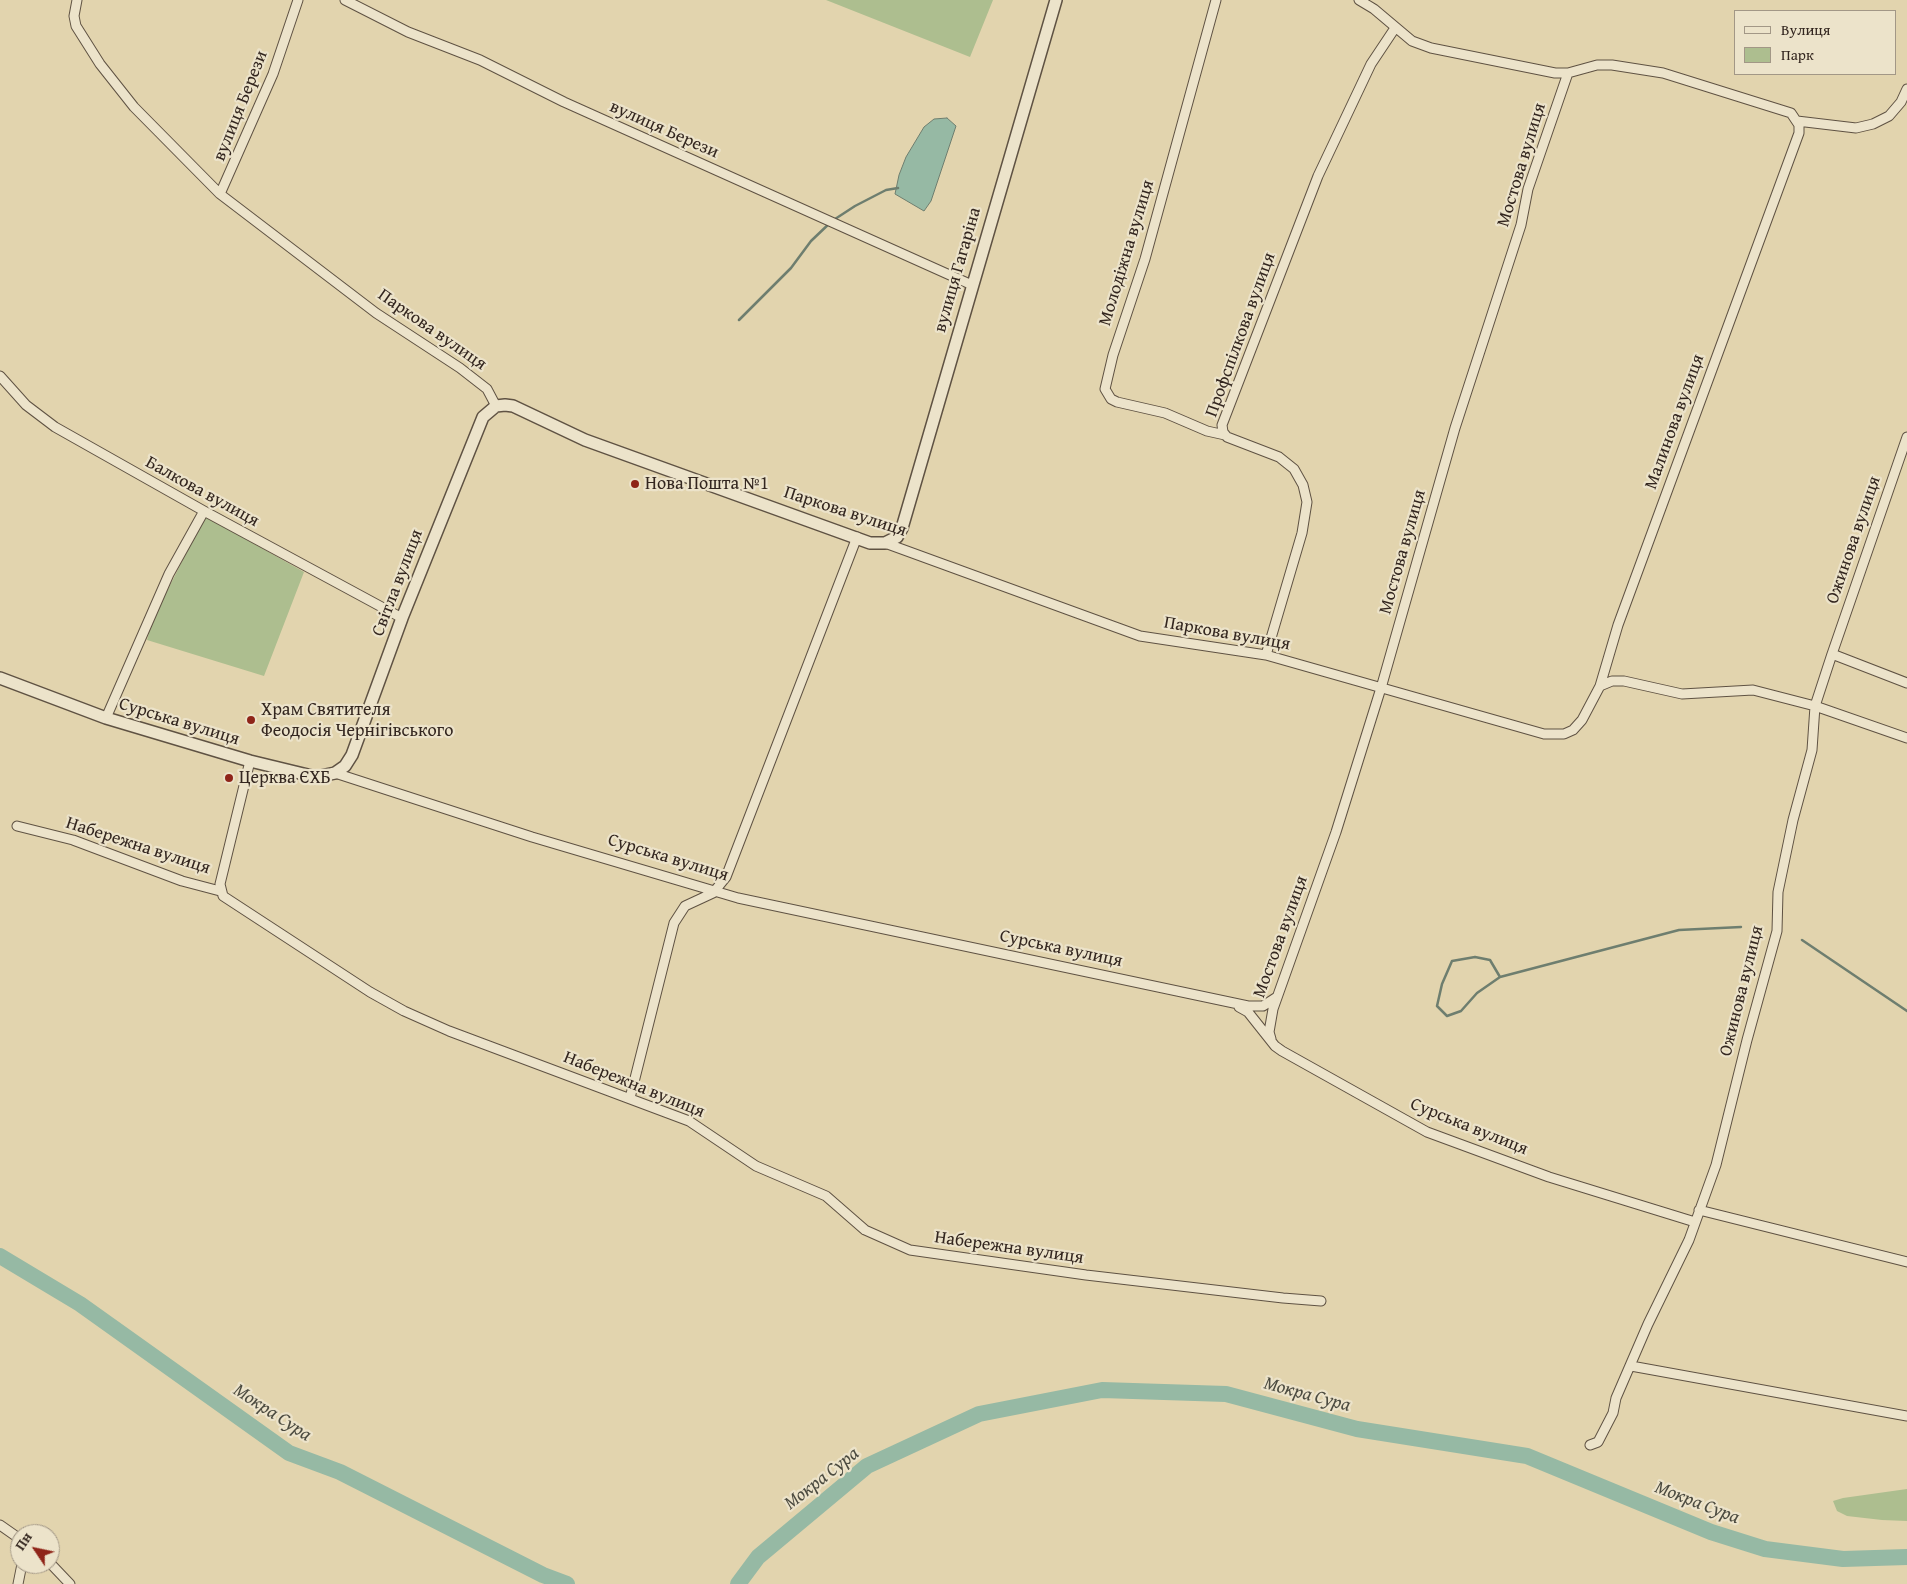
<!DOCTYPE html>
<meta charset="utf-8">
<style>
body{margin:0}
#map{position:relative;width:1907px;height:1584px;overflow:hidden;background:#e2d4ae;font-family:"Gentium Book Plus",serif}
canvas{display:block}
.legend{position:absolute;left:1734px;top:10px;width:162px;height:65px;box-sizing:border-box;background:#ece3ca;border:1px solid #a29786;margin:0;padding:6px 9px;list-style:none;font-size:15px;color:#33261f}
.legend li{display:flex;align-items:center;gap:10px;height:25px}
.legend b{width:25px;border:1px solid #a29786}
.north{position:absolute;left:10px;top:1524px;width:50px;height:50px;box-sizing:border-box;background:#ece3ca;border:1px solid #a29786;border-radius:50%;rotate:304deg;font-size:14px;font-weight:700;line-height:20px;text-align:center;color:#33261f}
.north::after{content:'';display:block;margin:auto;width:18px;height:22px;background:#8f2418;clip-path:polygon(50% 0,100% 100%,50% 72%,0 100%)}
</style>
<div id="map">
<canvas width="1907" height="1584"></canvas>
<ul class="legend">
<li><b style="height:6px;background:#ece3ca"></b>Вулиця</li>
<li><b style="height:14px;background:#adbe8f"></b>Парк</li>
</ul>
<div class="north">Пн</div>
</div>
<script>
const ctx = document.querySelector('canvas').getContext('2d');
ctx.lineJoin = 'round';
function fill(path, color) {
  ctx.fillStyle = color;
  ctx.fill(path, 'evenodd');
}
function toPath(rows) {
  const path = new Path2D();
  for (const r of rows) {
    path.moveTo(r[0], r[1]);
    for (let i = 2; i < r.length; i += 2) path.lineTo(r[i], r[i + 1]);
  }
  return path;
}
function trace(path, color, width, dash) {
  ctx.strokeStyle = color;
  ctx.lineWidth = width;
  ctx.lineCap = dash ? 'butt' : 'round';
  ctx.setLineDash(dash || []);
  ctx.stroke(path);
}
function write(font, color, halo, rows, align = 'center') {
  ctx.font = font + ' "Gentium Book Plus",serif';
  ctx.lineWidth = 4.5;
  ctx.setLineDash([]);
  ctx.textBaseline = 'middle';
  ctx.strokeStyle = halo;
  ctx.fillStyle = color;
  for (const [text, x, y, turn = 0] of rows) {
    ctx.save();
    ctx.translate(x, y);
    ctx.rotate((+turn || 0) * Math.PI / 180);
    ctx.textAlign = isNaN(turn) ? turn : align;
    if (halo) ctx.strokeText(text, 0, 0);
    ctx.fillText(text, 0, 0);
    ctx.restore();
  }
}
fill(toPath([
 [826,0,993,0,970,57],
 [205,516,304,572,264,676,147,640,152,621],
 [1907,1489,1907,1521,1882,1520,1847,1516,1837,1511,1833,1501,1843,1498]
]), '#adbe8f');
const water = toPath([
 [947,118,956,126,931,201,924,211,895,194,899,175,906,157,924,127,934,119,947,118]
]);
fill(water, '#96b9a4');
trace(water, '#6e7e6f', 1);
trace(toPath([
 [739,320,791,268,811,241,832,221,855,206,886,190,898,188],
 [1802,940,1907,1011],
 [1500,977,1490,960,1475,957,1452,961,1442,984,1437,1006,1447,1016,1461,1011,1477,993,1500,977,1679,930,1741,927]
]), '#6e7e6f', 2.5);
trace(toPath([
 [0,1256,80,1304,289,1453,340,1472,543,1575,567,1584],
 [738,1584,758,1557,867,1466,979,1414,1102,1390,1226,1394,1357,1429,1527,1456,1711,1532,1765,1549,1843,1559,1907,1557]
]), '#96b9a4', 16);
const minor = toPath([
 [77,0,74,16,76,26,100,64,134,107,220,194,376,313,460,368,487,389,496,406],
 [345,0,408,32,480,60,564,102,972,285],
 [1216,0,1145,259,1113,355,1105,389,1111,399,1117,402,1165,413,1207,431,1225,435],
 [1797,121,1856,128,1873,124,1889,116,1901,102,1907,89],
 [220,194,273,74,298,0],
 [0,376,26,405,55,427,204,511,402,618],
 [885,543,1140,636,1266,655,1544,734,1564,734,1573,730,1582,720,1600,686,1618,625,1799,133,1799,125,1791,113,1663,73,1612,65,1597,65,1568,73,1555,73,1431,48,1412,41,1374,9,1359,0],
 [1832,654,1907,437],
 [1266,655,1302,533,1307,502,1303,485,1294,469,1279,457,1227,437,1223,432,1222,425,1318,176,1371,64,1395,28],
 [1600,686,1612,681,1624,681,1682,694,1753,690,1815,706,1832,654,1907,683],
 [106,718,169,574,204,511],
 [250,761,220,884,223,896,370,992,404,1011,449,1031,689,1121,756,1166,826,1196,865,1230,910,1250,1086,1275,1283,1298,1321,1301],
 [335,773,532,837,738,898,1248,1006,1263,1006,1277,997],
 [17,826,73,840,182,881,220,891],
 [1239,1007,1248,1012,1275,1046,1282,1051,1427,1132,1549,1177,1695,1222],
 [1271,1039,1269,1032,1273,1009,1336,832,1381,688,1455,428,1521,225,1528,189,1568,73],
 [630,1098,674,923,685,906,713,893,726,877,857,537],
 [1699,1210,1907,1262],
 [1631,1366,1907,1416],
 [1590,1445,1598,1442,1613,1413,1616,1398,1648,1324,1689,1240,1716,1165,1747,1040,1777,931,1778,892,1793,820,1812,750,1815,706,1907,738],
 [0,1525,20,1539],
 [50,1563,70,1584],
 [18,1584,22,1564]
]);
const tertiary = toPath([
 [0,678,106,718,250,761,316,777,335,773,345,766,352,755,402,618,483,417,496,406,505,405,513,406,585,440,870,543,885,543,897,537,902,528,1056,0]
]);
trace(minor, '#5f5243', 11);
trace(tertiary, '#5f5243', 14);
trace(minor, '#ece3ca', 9);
trace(tertiary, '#ece3ca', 11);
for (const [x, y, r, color] of [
 [635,484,5,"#8f2418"],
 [251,720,5,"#8f2418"],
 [229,778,5,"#8f2418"]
]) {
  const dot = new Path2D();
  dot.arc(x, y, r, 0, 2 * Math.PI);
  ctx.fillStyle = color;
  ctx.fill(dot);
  trace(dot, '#ece3ca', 2);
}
write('18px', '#33261f', '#ece3ca', [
 ["вулиця Берези",241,106,-68],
 ["вулиця Берези",664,130,24],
 ["Мостова вулиця",1522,165,-73],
 ["Молодіжна вулиця",1127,253,-73],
 ["вулиця Гагаріна",958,270,-74],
 ["Паркова вулиця",432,330,35],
 ["Профспілкова вулиця",1241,335,-70],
 ["Малинова вулиця",1675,422,-70],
 ["Балкова вулиця",202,492,29],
 ["Паркова вулиця",845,512,18],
 ["Ожинова вулиця",1854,540,-71],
 ["Мостова вулиця",1403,552,-74],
 ["Світла вулиця",398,583,-69],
 ["Паркова вулиця",1227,634,10],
 ["Сурська вулиця",179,722,17],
 ["Набережна вулиця",138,846,18],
 ["Сурська вулиця",668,858,17],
 ["Мостова вулиця",1281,937,-70],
 ["Сурська вулиця",1061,949,12],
 ["Ожинова вулиця",1742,991,-76],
 ["Набережна вулиця",634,1085,22],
 ["Сурська вулиця",1469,1127,22],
 ["Набережна вулиця",1009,1248,8]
]);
write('18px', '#33261f', '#ece3ca', [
 ["Нова Пошта №1",645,484],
 ["Храм Святителя",261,710],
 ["Феодосія Чернігівського",261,731],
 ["Церква ЄХБ",239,778]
], 'left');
write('italic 19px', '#4c4b40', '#ece3ca', [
 ["Мокра Сура",1307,1395,15],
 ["Мокра Сура",272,1413,33],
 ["Мокра Сура",822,1479,-38],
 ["Мокра Сура",1697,1503,21]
]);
</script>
